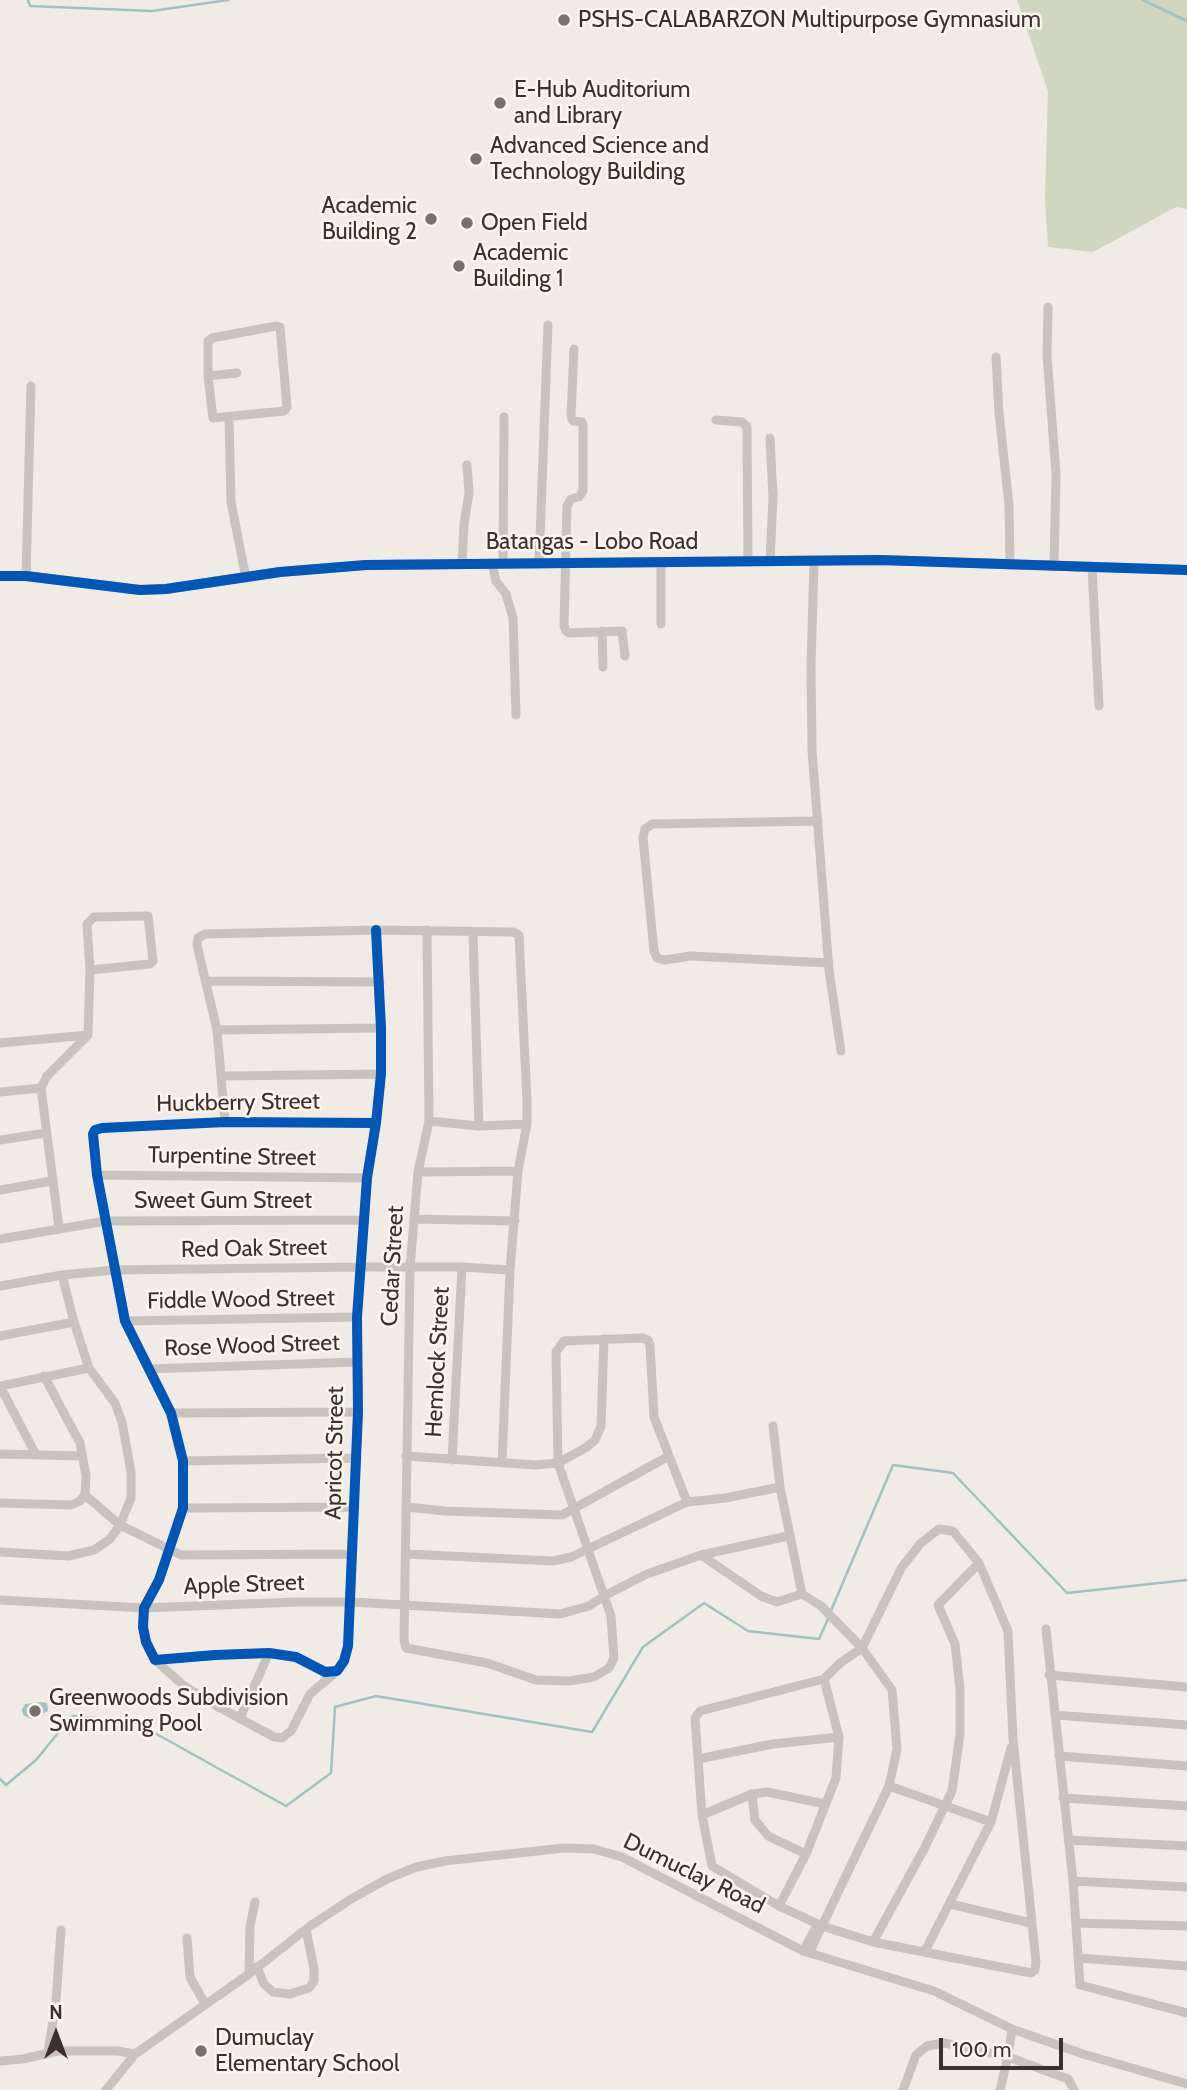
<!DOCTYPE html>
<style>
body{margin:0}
#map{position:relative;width:1187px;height:2090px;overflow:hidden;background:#f0ebe5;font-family:Cabin,sans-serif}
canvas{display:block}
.north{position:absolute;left:21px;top:1999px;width:70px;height:70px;-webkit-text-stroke:5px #fbf5ee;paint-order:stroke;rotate:0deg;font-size:19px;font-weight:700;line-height:28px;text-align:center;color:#3b302b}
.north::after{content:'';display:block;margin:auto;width:24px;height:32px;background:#3b302b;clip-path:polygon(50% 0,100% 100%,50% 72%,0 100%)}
.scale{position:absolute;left:939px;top:2038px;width:124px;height:32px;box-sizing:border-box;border:4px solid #3b302b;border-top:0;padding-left:9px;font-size:21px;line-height:24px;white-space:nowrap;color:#3b302b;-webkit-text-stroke:5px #fbf5ee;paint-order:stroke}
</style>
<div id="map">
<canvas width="1187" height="2090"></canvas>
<div class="north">N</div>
<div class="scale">100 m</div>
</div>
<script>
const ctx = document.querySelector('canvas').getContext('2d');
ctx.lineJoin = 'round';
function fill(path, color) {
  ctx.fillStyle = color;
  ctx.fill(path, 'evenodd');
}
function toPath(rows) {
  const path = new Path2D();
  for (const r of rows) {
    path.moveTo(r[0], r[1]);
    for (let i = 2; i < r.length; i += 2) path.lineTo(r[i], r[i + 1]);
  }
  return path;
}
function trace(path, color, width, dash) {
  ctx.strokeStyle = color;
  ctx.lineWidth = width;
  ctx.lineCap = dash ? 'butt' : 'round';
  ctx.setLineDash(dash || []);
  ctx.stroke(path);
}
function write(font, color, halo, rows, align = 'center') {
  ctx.font = font + ' Cabin,sans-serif';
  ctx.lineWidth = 5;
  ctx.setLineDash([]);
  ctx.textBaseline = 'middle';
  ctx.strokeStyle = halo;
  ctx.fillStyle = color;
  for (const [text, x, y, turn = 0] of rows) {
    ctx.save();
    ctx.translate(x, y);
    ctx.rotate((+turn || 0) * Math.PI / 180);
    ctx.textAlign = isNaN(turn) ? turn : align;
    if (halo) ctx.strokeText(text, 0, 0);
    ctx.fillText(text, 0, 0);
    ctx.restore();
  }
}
fill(toPath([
 [1017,0,1187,0,1187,209,1176,207,1093,252,1048,247,1045,198,1048,91]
]), '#d1d6bf');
fill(toPath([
 [41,1702,47,1703,48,1711,31,1719,23,1715,22,1710,25,1704]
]), '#a1c2c1');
trace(toPath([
 [28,0,30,6,152,11,228,0],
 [1143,0,1187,21],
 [830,1613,893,1465,953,1473,1067,1593,1187,1580],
 [0,1779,6,1785,36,1760,72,1716,133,1721,286,1806,331,1773,335,1707,376,1696,592,1732,643,1647,704,1603,748,1631,819,1639,828,1619]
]), '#a1c2c1', 2.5);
trace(toPath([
 [1048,307,1047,355,1056,474,1054,566],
 [276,326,280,327,287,407,284,411,213,418,208,376,208,341,212,338,276,326],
 [574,349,571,417,573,421,582,422,583,425,583,491,579,497,571,499,567,506,564,625,566,631,570,633,622,631,625,656],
 [996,357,999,413,1009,505,1010,565],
 [208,376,237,373],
 [229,417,231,502,246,578],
 [716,420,742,422,747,427,748,562],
 [770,561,773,497,770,438],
 [814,562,811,665,812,750,829,970,841,1051],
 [462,564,464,524,469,493,467,465],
 [492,564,496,581,506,594,513,618,516,715],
 [503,564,504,417],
 [539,564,548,325],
 [1092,567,1099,706],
 [26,576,31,386],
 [661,624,661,563],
 [602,631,603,667],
 [818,821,652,824,645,829,643,838,654,951,657,958,664,960,691,956,829,963],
 [427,930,429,1121,418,1172,410,1268,404,1640,406,1648,487,1663,536,1680,569,1681,594,1677,609,1668,614,1658,611,1616,558,1463,556,1352,564,1341,642,1338,648,1340,650,1345,654,1417,687,1502],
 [473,933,479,1126],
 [207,981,380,982],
 [217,1030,381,1028],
 [0,1043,88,1035],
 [221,1076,381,1074],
 [0,1092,41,1088],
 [429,1121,479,1126,527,1124],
 [225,1122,217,1030,197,945,198,938,205,934,376,930,513,932,519,935,527,1101,527,1124,518,1171,510,1270,502,1463],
 [376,1123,225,1122,102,1128,95,1130,93,1134,97,1175,125,1321,171,1413,183,1461,183,1508,159,1580,144,1608,143,1627,146,1642,155,1660,215,1655,269,1653,296,1657,325,1672,337,1671,344,1661,348,1646,358,1412,357,1317,367,1178,376,1123,381,1074,381,1028,376,930],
 [0,1140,46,1133],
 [418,1172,518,1171],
 [97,1175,367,1178],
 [0,1190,52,1181],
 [415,1219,515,1221],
 [59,1228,41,1088,47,1076,88,1035,90,970,87,924,94,917,148,916,153,961,150,964,90,970],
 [0,1239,106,1221,363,1220],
 [0,1286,62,1275,114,1270,361,1267,462,1267,510,1270],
 [125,1321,357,1317],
 [0,1336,74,1322],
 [148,1369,357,1362],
 [0,1386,89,1368],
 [0,1386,36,1455],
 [171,1413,358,1412],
 [773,1426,780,1487,802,1594,821,1606,862,1648,892,1690,897,1749,889,1786,809,1953],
 [0,1454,82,1456],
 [406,1456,536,1465,558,1463,587,1447,595,1440,601,1426,604,1339],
 [452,1460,462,1267],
 [183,1461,355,1458],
 [85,1495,120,1525,181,1555,352,1554],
 [0,1503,71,1505,80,1501,85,1495,86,1476,80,1443,44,1376],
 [407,1507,445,1511,562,1515,669,1456],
 [183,1508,355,1507],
 [939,1529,953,1531,979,1563,1008,1631,1013,1739,1036,1962,1035,1970,1031,1973,873,1942,822,1926,779,1906,712,1866,702,1815,695,1718,700,1711,824,1679,840,1663,862,1648,902,1567,921,1543,939,1529],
 [0,1552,68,1556,94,1550,110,1539,120,1525,131,1498,131,1472,122,1422,115,1403,89,1368,74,1322,62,1275],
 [407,1554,553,1561,571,1557,687,1502,725,1498,780,1487],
 [701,1555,761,1596,777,1602,802,1594],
 [0,1600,144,1608,297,1602,352,1602,560,1614,589,1606,604,1596,647,1574,701,1555,788,1536],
 [1046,1629,1073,1881,1080,1985,1187,2013],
 [155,1660,183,1685,215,1705,274,1737,282,1738,291,1731,310,1694,337,1671],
 [1049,1675,1187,1687],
 [1055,1715,1187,1725],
 [240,1718,269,1653],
 [1059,1756,1187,1766],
 [698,1759,773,1744,839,1737],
 [889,1786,991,1822],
 [752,1794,755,1820,768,1836,806,1854],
 [1063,1798,1187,1806],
 [702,1815,752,1794,767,1792,825,1804],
 [1068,1840,1187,1846],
 [1073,1881,1187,1887],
 [950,1904,1031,1923],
 [779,1906,806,1854,836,1778,839,1737,824,1679],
 [1076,1923,1187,1926],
 [187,1938,190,1977,205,2004],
 [873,1942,924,1849,952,1791,960,1734,960,1689,955,1644,938,1605,979,1563],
 [803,1951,816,1928],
 [925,1951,991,1822,1011,1748],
 [1079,1958,1187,1966],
 [257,1967,264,1984,273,1992,290,1994,309,1988,314,1981,314,1969,306,1929],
 [249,1974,250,1926,255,1902],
 [48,2052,56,2001,61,1930],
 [0,2061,23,2059,58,2051,118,2051,135,2054],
 [106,2090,135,2054,249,1974,310,1926,351,1899,387,1879,416,1867,445,1861,564,1848,594,1849,622,1857,803,1951,934,1991,1012,2029,1083,2054,1187,2084],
 [903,2090,916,2055,927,2046,945,2043,1008,2057,1068,2079,1074,2090],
 [1000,2090,1008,2057,1012,2029]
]), '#c9c3be', 9);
trace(toPath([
 [0,576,26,576,140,590,166,589,280,572,366,565,880,560,1187,570]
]), '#b8b1ad', 10);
trace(toPath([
 [0,576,26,576,140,590,166,589,280,572,366,565,880,560,1187,570],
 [376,1123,225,1122,102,1128,95,1130,93,1134,97,1175,125,1321,171,1413,183,1461,183,1508,159,1580,144,1608,143,1627,146,1642,155,1660,215,1655,269,1653,296,1657,325,1672,337,1671,344,1661,348,1646,358,1412,357,1317,367,1178,376,1123,381,1074,381,1028,376,930]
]), '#0057b8', 10);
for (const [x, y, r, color] of [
 [564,20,7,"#7a716c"],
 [500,103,7,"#7a716c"],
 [476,159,7,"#7a716c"],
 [431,219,7,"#7a716c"],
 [467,223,7,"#7a716c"],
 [459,266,7,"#7a716c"],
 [35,1711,7,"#7a716c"],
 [201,2051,7,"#7a716c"]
]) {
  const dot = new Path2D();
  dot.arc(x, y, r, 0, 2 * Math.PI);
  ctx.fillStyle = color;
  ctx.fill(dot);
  trace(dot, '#fbf5ee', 2.5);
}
write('23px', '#3b302b', '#fbf5ee', [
 ["PSHS-CALABARZON Multipurpose Gymnasium",578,20],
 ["E-Hub Auditorium",514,90],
 ["and Library",514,116],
 ["Advanced Science and",490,146],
 ["Technology Building",490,172],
 ["Academic",417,206,"right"],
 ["Building 2",417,232,"right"],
 ["Open Field",481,223],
 ["Academic",473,253],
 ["Building 1",473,279],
 ["Greenwoods Subdivision",49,1698],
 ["Swimming Pool",49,1724],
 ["Dumuclay",215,2038],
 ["Elementary School",215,2064]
], 'left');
write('23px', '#3b302b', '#fbf5ee', [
 ["Batangas - Lobo Road",592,542],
 ["Huckberry Street",238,1103,-1],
 ["Turpentine Street",232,1157,1],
 ["Sweet Gum Street",223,1201],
 ["Red Oak Street",254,1249,-1],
 ["Cedar Street",393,1266,-87],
 ["Fiddle Wood Street",241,1300,-1],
 ["Rose Wood Street",252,1346,-2],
 ["Hemlock Street",438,1362,-87],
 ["Apricot Street",335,1453,-89],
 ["Apple Street",244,1585,-2],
 ["Dumuclay Road",694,1874,26]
]);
</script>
